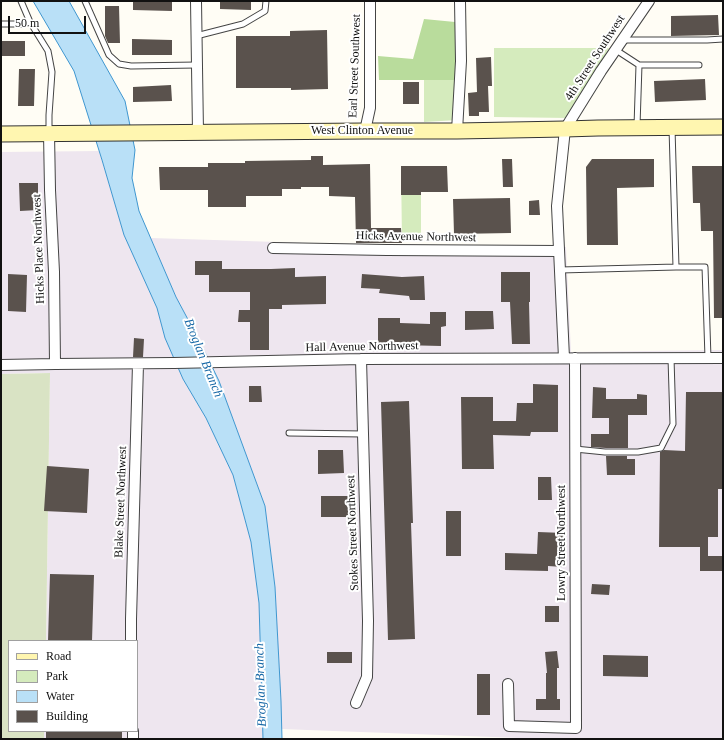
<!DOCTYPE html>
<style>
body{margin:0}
#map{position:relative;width:724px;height:740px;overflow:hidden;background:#fffdf5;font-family:Georgia,serif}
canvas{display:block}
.frame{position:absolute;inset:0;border:2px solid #111;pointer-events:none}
.legend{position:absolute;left:8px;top:640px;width:130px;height:92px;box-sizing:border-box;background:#fff;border:1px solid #a0a0a0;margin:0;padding:5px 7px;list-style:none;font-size:12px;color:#111}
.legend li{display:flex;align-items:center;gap:8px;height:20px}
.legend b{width:20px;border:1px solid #a0a0a0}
.scale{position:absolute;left:8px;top:16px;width:78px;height:18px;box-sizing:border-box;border:2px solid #111;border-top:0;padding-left:5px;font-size:12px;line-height:14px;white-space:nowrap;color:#111;-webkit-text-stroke:3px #fff;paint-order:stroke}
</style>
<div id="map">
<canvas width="724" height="740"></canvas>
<div class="frame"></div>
<ul class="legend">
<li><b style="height:5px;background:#fff6b0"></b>Road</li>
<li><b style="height:11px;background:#d5ebbd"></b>Park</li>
<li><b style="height:11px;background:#b9e0f7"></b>Water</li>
<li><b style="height:11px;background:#5a524d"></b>Building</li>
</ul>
<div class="scale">50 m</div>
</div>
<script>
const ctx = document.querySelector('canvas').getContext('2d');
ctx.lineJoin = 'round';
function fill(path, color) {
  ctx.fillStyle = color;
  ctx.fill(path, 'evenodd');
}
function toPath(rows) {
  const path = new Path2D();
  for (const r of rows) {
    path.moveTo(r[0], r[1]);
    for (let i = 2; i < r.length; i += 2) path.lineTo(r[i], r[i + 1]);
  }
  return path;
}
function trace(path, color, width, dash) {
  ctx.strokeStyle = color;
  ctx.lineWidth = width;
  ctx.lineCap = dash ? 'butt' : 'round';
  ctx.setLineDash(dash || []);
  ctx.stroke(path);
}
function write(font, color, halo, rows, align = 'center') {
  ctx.font = font + ' Georgia,serif';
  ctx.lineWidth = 4;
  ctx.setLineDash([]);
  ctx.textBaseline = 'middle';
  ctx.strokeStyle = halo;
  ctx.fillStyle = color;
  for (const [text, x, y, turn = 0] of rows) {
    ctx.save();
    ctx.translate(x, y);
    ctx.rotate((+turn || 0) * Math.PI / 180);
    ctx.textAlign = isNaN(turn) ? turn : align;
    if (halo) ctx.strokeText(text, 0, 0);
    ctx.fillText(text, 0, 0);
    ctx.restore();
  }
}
fill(toPath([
 [99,151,124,235,157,308,165,338,183,379,206,418,233,475,251,542,259,603,263,739,44,739,44,731,137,731,137,641,46,641,50,373,1,374,1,152],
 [151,238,309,243,566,247,571,352,723,350,723,739,546,739,281,729,281,701,275,587,265,506,219,381,200,342,176,297]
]), '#eee6ef');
fill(toPath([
 [494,48,609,48,569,118,494,117],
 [424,80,457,80,458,120,424,122],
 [401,166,421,166,421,241,402,241]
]), '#d5ebbd');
fill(toPath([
 [424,19,455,22,457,80,379,80,378,56,413,59]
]), '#b9dc9c');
fill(toPath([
 [50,373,46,641,9,641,9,731,44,731,44,739,1,739,1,374]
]), '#d9e3c4');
const water = toPath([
 [33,1,69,1,125,101,135,150,132,178,139,211,176,297,200,342,219,381,265,506,275,587,281,701,282,739,263,739,259,603,251,542,233,475,206,418,183,379,165,338,157,308,124,235,102,160,74,71,33,1]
]);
fill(water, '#b9e0f7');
trace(water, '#3f96cf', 1);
fill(toPath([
 [133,1,172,1,172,11,133,10],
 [220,1,251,1,251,10,220,9],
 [105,6,119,6,120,43,108,43,105,36],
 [718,15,719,35,671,36,671,16],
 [327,30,328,89,291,90,291,88,236,88,236,36,290,36,290,31],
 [132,39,172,40,172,55,132,55],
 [1,41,25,41,25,56,1,56],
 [491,57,492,86,488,86,489,112,479,112,479,116,469,116,468,93,477,92,476,58],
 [19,69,35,69,34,106,18,106],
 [705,79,706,100,655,102,654,81],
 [403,82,419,82,419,104,403,104],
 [171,85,172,101,133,102,133,87],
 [311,156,323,156,323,165,370,164,371,228,401,228,402,243,356,243,355,197,329,196,329,187,301,187,301,189,282,189,282,196,246,196,246,207,208,207,208,190,160,190,159,167,208,167,208,163,245,163,245,161,311,160],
 [502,159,512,159,513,187,503,187],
 [592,159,654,159,654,187,617,188,618,245,587,245,586,167],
 [401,166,447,166,448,192,421,192,421,195,401,195],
 [692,166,723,166,723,318,714,318,713,231,701,231,700,203,693,203],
 [19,183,38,183,38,210,20,211],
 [510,198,511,233,454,234,453,199],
 [539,200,540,215,529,215,529,201],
 [195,261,222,261,222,269,271,269,295,268,295,277,326,276,326,304,282,305,282,309,269,309,269,350,250,350,250,322,238,322,239,310,250,310,250,292,209,292,209,275,195,275],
 [501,272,530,272,530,302,529,302,530,344,512,344,510,302,501,302],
 [8,274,27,275,26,312,8,311],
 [362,274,402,277,424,276,425,300,410,300,409,296,379,293,380,289,361,288],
 [465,311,493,311,494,329,465,330],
 [430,312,446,312,446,326,441,327,441,346,401,345,401,347,378,348,378,318,400,318,400,323,430,324],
 [134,338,144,339,143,357,133,357],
 [533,384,558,385,558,432,531,432,530,436,493,435,494,469,462,469,461,397,493,397,493,421,516,421,517,403,533,403],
 [249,386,261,386,262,402,249,402],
 [593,387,606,388,606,399,637,399,637,394,647,395,647,415,628,415,628,448,606,448,591,447,591,434,609,434,609,418,592,418],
 [686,392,723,392,723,489,718,489,718,537,708,537,708,556,722,556,722,571,700,571,700,547,659,547,660,452,664,450,685,451],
 [409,401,413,523,411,523,415,639,388,640,381,402],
 [318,450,343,450,344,473,318,474],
 [606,456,627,456,627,459,635,459,635,475,607,475],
 [47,466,89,469,87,513,44,511],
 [538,477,551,477,552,500,538,500],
 [321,496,350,496,350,517,321,517],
 [446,511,461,511,461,556,446,556],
 [538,532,564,533,563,567,548,566,548,571,505,570,505,553,537,554],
 [50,574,94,575,92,641,48,641],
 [592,584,610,585,609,595,591,594],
 [545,606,559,606,559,622,545,622],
 [557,651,559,668,557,668,557,699,560,699,560,710,536,710,536,699,546,699,546,673,547,673,545,652],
 [327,652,352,652,352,663,327,663],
 [603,655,648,656,648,677,603,676],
 [477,674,490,674,490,715,477,715],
 [46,731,122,731,122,739,46,739]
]), '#5a524d');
const lane = toPath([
 [21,1,30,22,48,51,52,72,49,115,49,132],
 [85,1,109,55,119,64,131,66,197,65],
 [1,24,21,24,30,22],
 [196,36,243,24,265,11,266,1],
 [623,40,707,40,723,39],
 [616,50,639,65,637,126],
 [639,65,699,65],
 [672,128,676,267,705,267,708,358],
 [560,270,676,267],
 [289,433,363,434],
 [575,449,605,452,638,452,661,448,673,424,671,358]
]);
const street = toPath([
 [196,1,198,132],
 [365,131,370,108,370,1],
 [457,131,461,61,460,1],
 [49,133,50,190,54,272,55,364],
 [273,248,387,250,559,251],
 [564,358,557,206,565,129,601,71,649,1],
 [1,365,55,364,174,363,361,359,723,358],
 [131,641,131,619,138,364],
 [508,684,509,726,576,728,575,358],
 [356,703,367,677,368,621,361,359],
 [133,731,133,739]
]);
const secondary = toPath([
 [1,134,365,131,457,131,565,129,598,128,723,127]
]);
trace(lane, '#444', 7);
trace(street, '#444', 12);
trace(secondary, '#333', 17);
trace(lane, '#fff', 5);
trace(street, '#fff', 10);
trace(secondary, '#fff6b0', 15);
write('12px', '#111', '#fff', [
 ["4th Street Southwest",595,58,-57],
 ["Earl Street Southwest",355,66,-88],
 ["West Clinton Avenue",362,131],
 ["Hicks Avenue Northwest",416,237,1],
 ["Hicks Place Northwest",39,249,-92],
 ["Hall Avenue Northwest",362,347,-1],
 ["Blake Street Northwest",121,502,-88],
 ["Stokes Street Northwest",353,533,-92],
 ["Lowry Street Northwest",562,543,-90]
]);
write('italic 13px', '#1768a6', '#fff', [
 ["Broglan Branch",203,358,68],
 ["Broglan Branch",261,685,-92]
]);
</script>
